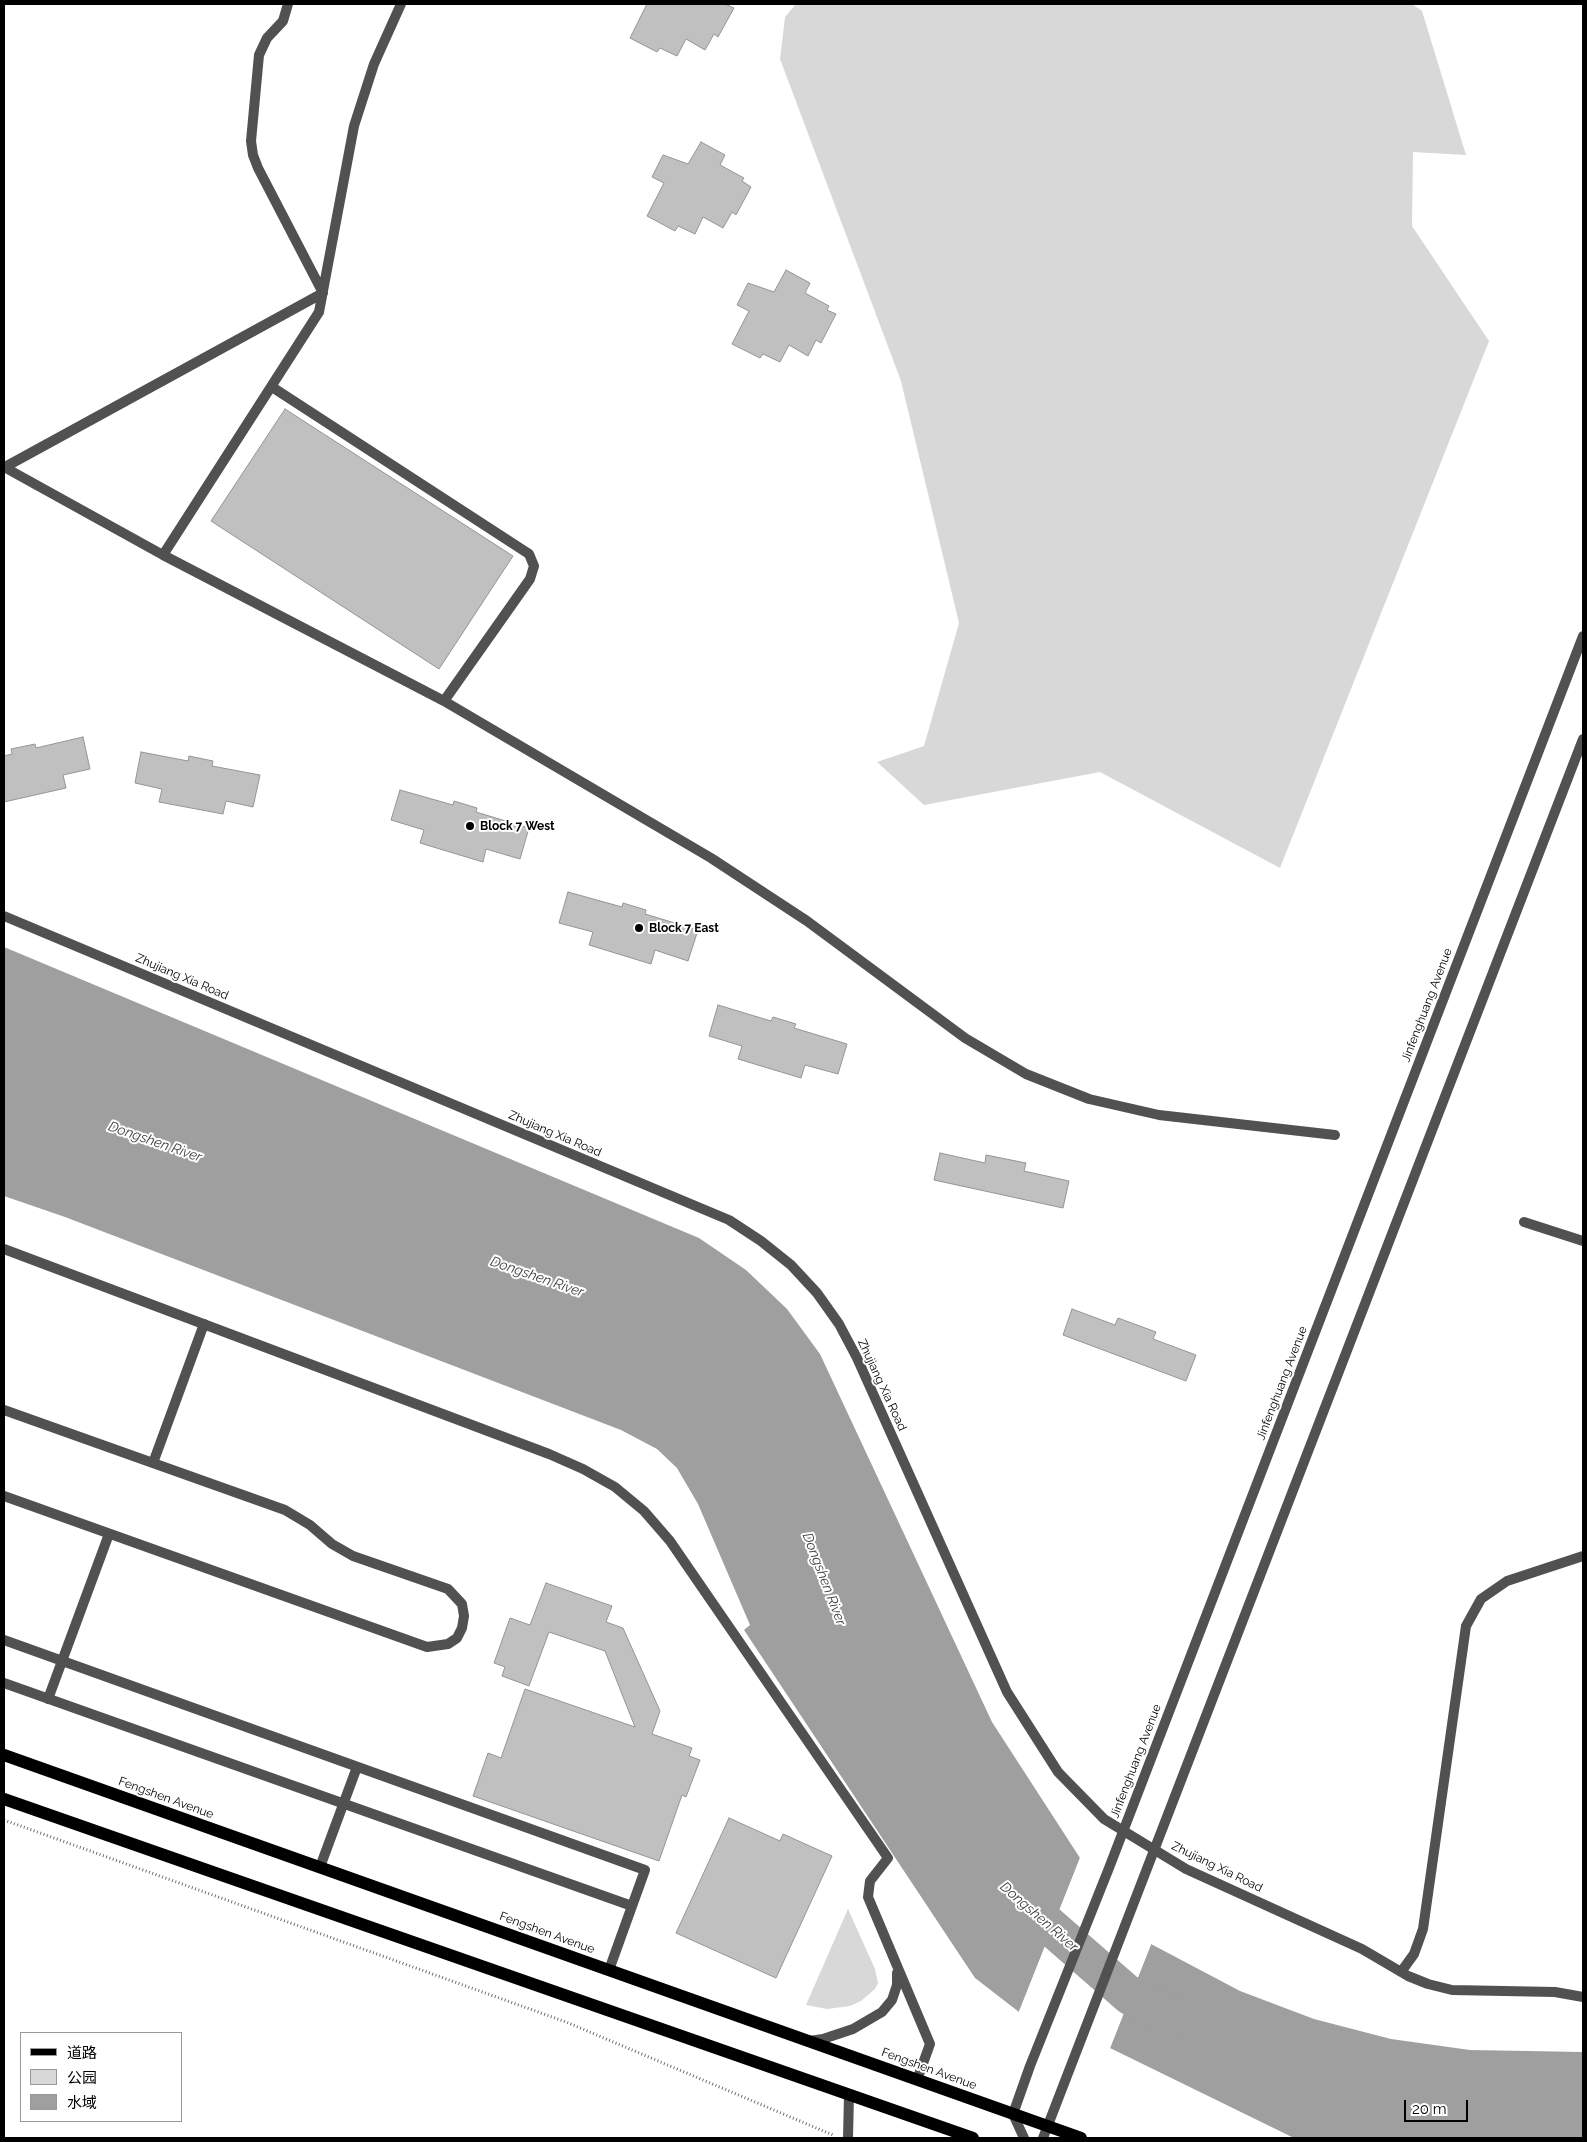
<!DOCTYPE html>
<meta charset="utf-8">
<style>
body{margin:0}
#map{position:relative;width:1587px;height:2142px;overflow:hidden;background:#fff;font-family:Raleway,"Noto Sans SC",sans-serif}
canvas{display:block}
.frame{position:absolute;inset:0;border:5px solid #000;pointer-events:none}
.legend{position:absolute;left:20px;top:2032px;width:162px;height:90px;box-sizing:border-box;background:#fff;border:1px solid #999;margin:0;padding:6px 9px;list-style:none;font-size:15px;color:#000}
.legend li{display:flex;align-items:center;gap:10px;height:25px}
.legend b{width:25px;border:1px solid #999}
.scale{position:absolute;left:1404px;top:2100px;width:64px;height:22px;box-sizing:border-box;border:2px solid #000;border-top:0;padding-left:6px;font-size:15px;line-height:18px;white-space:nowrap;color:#000;-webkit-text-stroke:4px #fff;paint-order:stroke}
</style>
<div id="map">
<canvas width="1587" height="2142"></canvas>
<div class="frame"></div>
<ul class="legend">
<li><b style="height:6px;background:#000"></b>道路</li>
<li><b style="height:14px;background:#d8d8d8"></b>公园</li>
<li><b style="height:14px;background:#9f9f9f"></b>水域</li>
</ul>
<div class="scale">20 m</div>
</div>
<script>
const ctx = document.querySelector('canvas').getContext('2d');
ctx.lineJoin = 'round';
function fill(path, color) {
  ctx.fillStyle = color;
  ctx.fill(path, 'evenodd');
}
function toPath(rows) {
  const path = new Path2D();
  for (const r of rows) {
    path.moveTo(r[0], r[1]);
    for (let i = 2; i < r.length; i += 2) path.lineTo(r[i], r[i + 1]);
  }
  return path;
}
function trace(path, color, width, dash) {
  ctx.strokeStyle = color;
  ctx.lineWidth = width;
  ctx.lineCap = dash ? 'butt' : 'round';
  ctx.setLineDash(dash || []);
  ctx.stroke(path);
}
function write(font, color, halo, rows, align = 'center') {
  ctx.font = font + ' Raleway,sans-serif';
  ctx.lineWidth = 4;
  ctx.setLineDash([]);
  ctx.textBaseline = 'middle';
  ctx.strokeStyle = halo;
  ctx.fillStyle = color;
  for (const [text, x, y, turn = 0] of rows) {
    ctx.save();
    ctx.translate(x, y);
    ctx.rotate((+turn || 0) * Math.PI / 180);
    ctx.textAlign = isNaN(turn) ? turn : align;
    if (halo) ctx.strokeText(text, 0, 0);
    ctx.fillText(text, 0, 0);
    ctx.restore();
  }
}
fill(toPath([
 [796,4,1412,4,1422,11,1466,155,1413,152,1412,226,1489,341,1280,868,1100,772,924,805,877,762,924,746,959,623,901,381,780,59,785,17],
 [848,1909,875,1969,878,1983,875,1989,861,2001,850,2006,827,2009,806,2005]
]), '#d8d8d8');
fill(toPath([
 [4,947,699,1238,746,1270,787,1309,820,1354,992,1722,1080,1858,1019,2012,975,1978,744,1630,750,1625,698,1504,677,1468,657,1449,621,1430,65,1217,4,1196],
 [1151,1944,1240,1991,1314,2019,1391,2039,1470,2050,1583,2052,1583,2138,1294,2138,1110,2048]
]), '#9f9f9f');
fill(toPath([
 [1080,1858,1082,1859,1021,2013,1018,2014],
 [1152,1942,1110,2048,1109,2050,1108,2047,1149,1943]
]), '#fff');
trace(toPath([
 [1013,1894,1130,1996,1178,2017]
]), '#9f9f9f', 38);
const building = toPath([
 [647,4,725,4,734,8,718,37,714,34,705,50,686,39,677,56,660,48,657,52,630,38,647,4],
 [701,142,725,155,720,165,744,178,742,181,751,187,736,215,732,212,723,228,703,217,695,234,678,226,675,231,647,216,664,183,652,177,663,155,688,164,701,142],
 [786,270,810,283,805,293,829,306,827,310,836,314,821,343,816,340,808,356,789,345,780,362,763,354,760,358,732,344,749,311,737,305,748,283,774,292,786,270],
 [285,409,513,556,439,669,211,521,285,409],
 [83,737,90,769,63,775,66,788,4,802,4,756,12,754,11,749,35,744,36,748,83,737],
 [141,752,188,761,189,756,213,761,212,766,260,775,253,807,226,801,223,814,159,802,162,789,135,783,141,752],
 [400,790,453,805,454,801,477,808,476,812,529,828,520,859,486,849,483,862,420,843,424,830,391,820,400,790],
 [568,892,622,907,623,903,646,910,645,914,698,930,688,961,655,950,651,964,589,945,593,932,559,923,568,892],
 [718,1005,771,1021,773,1017,796,1024,794,1028,847,1044,838,1074,805,1065,801,1078,738,1059,742,1046,709,1036,718,1005],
 [940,1153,985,1163,986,1155,1026,1163,1024,1171,1069,1181,1063,1208,934,1180,940,1153],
 [1072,1309,1115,1325,1118,1318,1156,1332,1153,1339,1196,1355,1186,1381,1063,1335,1072,1309],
 [546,1583,612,1606,606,1622,623,1628,660,1711,652,1734,692,1748,689,1756,700,1760,686,1797,682,1795,659,1861,473,1796,488,1753,501,1758,525,1689,635,1727,605,1651,549,1632,529,1686,502,1676,505,1667,494,1663,510,1618,530,1625,546,1583],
 [729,1818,780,1841,783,1834,832,1856,776,1978,676,1933,729,1818]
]);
fill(building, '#c0c0c0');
trace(building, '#959595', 1);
trace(toPath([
 [4,1820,566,2022,833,2135]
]), '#737373', 3, [1, 2.5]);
trace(toPath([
 [4,1410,285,1510,310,1525,332,1544,353,1556,448,1589,462,1604,464,1616,462,1628,457,1638,448,1644,427,1647,4,1496],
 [153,1463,204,1324],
 [4,1640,645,1870,609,1970],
 [4,1683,632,1906],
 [48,1699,109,1534],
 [320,1867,357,1767],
 [848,2138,849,2094]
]), '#515151', 10);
trace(toPath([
 [272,387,529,554,534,566,530,579,444,701],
 [4,467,163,555,444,701,711,858,807,921,965,1038,1026,1074,1089,1099,1159,1115,1335,1135],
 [5,467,323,293,258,168,253,155,251,141,259,55,267,38,283,21,288,4],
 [163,555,319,312,354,126,374,64,401,4],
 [4,916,729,1220,761,1241,791,1265,817,1293,839,1324,857,1358,1007,1692,1058,1772,1104,1819,1186,1869,1362,1949,1408,1976,1428,1984,1452,1990,1555,1992,1583,1997],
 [1524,1222,1583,1241],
 [4,1249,549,1454,583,1469,615,1487,644,1511,670,1541,888,1858,870,1881,868,1897,930,2044,917,2080],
 [1401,1972,1414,1954,1423,1929,1466,1626,1481,1599,1507,1581,1583,1556],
 [809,2041,823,2039,853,2029,882,2012,892,2000,897,1985,897,1973]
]), '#515151', 10);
trace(toPath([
 [1024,2138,1013,2114,1030,2066,1109,1868,1583,636],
 [1043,2138,1583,739]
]), '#515151', 10);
trace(toPath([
 [4,1755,1081,2138],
 [4,1799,973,2138]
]), '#000', 12);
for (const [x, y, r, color] of [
 [470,826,5,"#000"],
 [639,928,5,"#000"]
]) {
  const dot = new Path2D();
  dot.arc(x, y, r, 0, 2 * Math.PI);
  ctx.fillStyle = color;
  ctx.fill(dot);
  trace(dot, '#fff', 2);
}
write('bold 12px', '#000', '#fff', [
 ["Block 7 West",480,826],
 ["Block 7 East",649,928]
], 'left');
write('12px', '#000', '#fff', [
 ["Zhujiang Xia Road",182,977,23],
 ["Jinfenghuang Avenue",1427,1005,-69],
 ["Zhujiang Xia Road",555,1134,23],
 ["Jinfenghuang Avenue",1282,1383,-69],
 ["Zhujiang Xia Road",882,1385,65],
 ["Jinfenghuang Avenue",1136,1761,-69],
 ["Fengshen Avenue",166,1798,20],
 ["Zhujiang Xia Road",1217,1867,26],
 ["Fengshen Avenue",547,1933,20],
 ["Fengshen Avenue",929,2069,20]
]);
write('italic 14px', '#404040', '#fff', [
 ["Dongshen River",155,1142,19],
 ["Dongshen River",537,1277,19],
 ["Dongshen River",824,1579,69],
 ["Dongshen River",1039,1917,41]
]);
</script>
